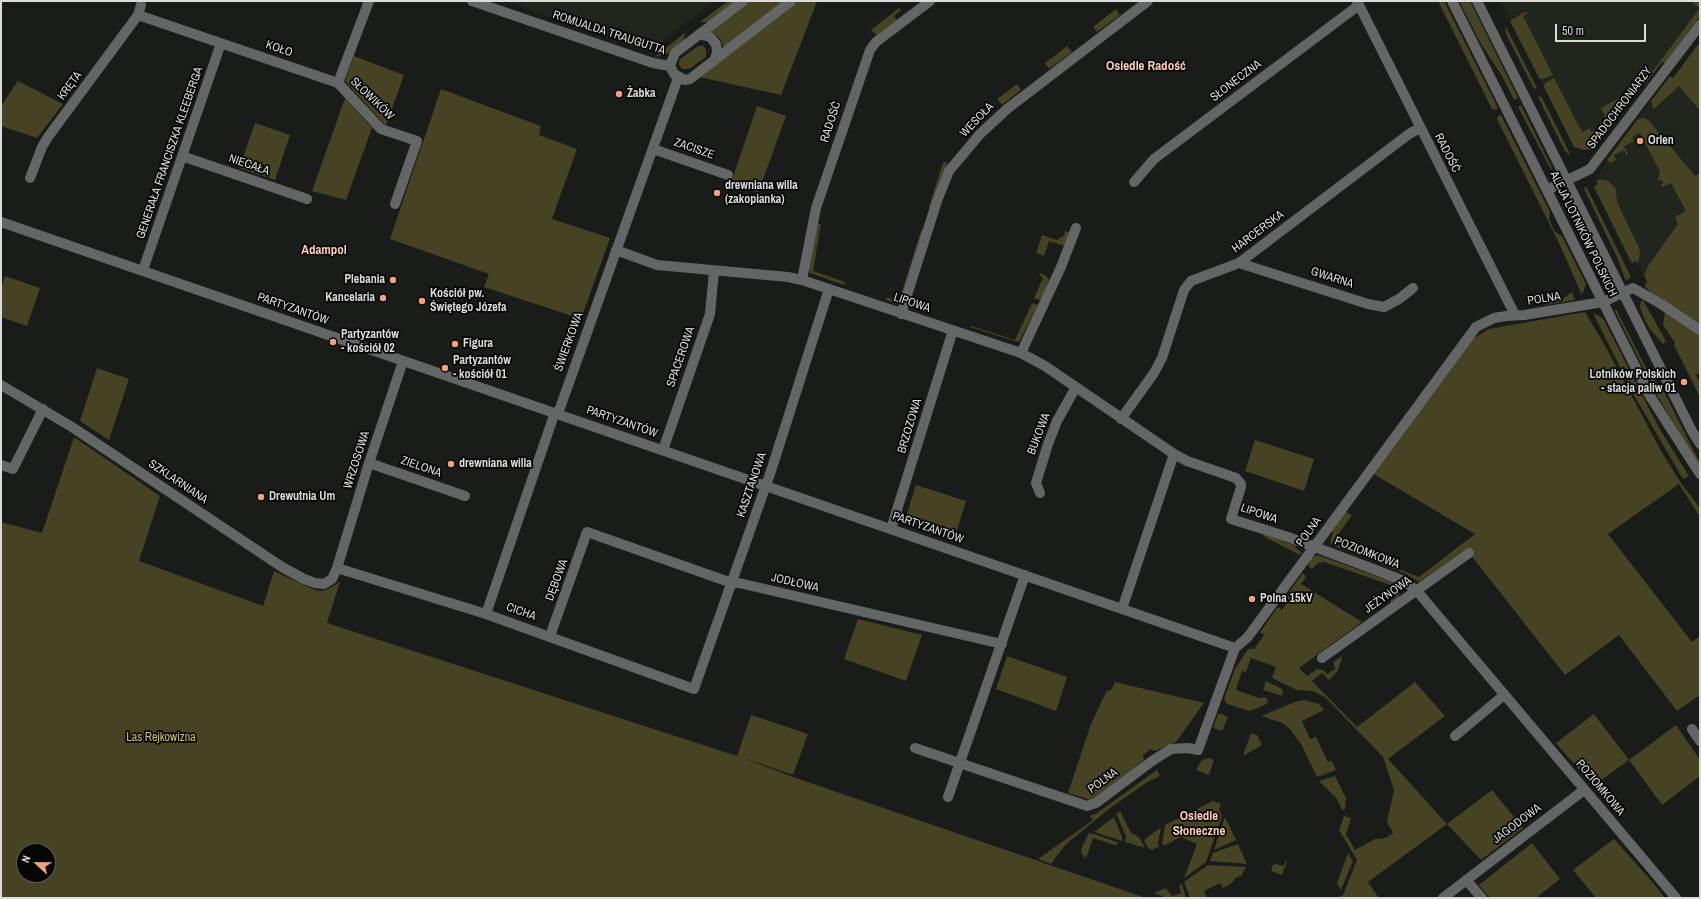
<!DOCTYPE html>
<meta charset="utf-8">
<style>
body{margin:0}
#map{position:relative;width:1701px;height:899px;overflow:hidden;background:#191c18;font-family:"Archivo Narrow",sans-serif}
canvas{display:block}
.frame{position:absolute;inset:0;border:2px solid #dbdcda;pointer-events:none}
.north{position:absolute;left:16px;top:843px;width:40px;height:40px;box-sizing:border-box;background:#050605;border:1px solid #5b5c5a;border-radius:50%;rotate:292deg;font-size:11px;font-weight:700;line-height:16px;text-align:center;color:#dbdcda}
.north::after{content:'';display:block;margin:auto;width:14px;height:18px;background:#f1a17c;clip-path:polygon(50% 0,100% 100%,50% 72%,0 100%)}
.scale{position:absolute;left:1555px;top:24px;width:91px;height:18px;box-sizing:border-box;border:2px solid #dbdcda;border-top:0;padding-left:5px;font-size:12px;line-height:14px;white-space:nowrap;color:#dbdcda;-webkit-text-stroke:3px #050605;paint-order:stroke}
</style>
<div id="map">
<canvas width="1701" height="899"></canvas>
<div class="frame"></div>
<div class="north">N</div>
<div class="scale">50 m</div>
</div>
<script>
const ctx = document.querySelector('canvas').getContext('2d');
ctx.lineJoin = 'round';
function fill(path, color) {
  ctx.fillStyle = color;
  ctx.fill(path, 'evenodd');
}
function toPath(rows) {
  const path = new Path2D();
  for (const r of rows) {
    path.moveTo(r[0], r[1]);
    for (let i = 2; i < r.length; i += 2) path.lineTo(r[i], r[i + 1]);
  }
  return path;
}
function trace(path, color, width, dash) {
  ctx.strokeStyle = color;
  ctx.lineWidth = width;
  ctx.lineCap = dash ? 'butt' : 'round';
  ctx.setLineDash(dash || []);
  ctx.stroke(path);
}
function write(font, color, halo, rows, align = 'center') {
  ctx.font = font + ' "Archivo Narrow",sans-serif';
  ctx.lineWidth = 3.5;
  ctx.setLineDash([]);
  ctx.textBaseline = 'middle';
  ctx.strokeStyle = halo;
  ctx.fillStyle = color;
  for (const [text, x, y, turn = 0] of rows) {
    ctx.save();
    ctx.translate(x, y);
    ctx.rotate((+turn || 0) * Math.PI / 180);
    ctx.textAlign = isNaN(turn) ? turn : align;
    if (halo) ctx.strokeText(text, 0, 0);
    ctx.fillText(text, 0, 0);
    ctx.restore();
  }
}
fill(toPath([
 [504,1,715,1,649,52],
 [1501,1,1700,1,1700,17,1665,63,1662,62,1597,145,1594,149,1588,150,1574,147],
 [1679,86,1700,111,1700,173,1695,176,1683,231,1647,281,1635,260,1632,264,1594,187,1598,184,1596,180,1607,160,1651,101,1652,106,1654,109]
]), '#20261e');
fill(toPath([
 [728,1,738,1,707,22,700,22],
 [749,1,785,1,725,47,723,46,721,40,712,32,712,29],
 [798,1,817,1,781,95,699,77],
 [1438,1,1444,1,1498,108,1494,110,1492,109],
 [1459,1,1470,1,1518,98,1514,100,1502,76,1481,44],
 [1694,1,1700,1,1700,16,1665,63,1662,62,1645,84,1644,84,1642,79,1646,66,1653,71,1700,8,1693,3],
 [899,8,901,10,894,16,897,20,877,35,871,30],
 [1116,9,1120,15,1097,32,1093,27],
 [1524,12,1528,13,1523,16,1553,75,1543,79,1539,78,1510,21],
 [1505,25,1537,88,1534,89,1506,34],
 [685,33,684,39,680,45,667,54,654,57],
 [1700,42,1700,111,1679,86,1654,109,1653,108,1651,101,1670,76,1673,78],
 [698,46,703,46,706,49,706,57,689,69,682,69,679,65,679,60],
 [1067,46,1072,52,1049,69,1045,63],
 [354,56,404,75,386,126,345,81],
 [1554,78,1582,132,1590,128,1591,132,1601,127,1600,123,1607,120,1601,108,1625,95,1626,103,1623,110,1594,149,1584,150,1574,147,1544,87,1545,83],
 [18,81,63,104,37,138,1,126,1,106],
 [1017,84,1021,90,1002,105,997,99],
 [441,89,541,126,539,135,577,149,552,219,610,238,581,319,484,287,489,274,390,239],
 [1541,96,1571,156,1565,151,1538,97],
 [345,98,372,128,346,200,312,191],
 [1521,105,1552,168,1551,170,1518,107],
 [757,106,786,116,758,193,731,183],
 [1501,115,1550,212,1549,219,1555,232,1562,236,1586,284,1582,295,1558,241,1497,119,1498,116],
 [1643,118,1648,120,1695,176,1700,173,1700,325,1651,293,1645,286,1647,281,1644,276,1648,266,1678,224,1675,217,1686,211,1671,183,1662,187,1661,185,1663,183,1662,180,1659,181,1658,180,1660,172,1640,133,1632,137,1634,141,1624,146,1628,154,1626,155,1624,150,1614,155,1616,160,1610,163,1607,160,1637,120],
 [255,123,290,135,275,180,239,168],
 [943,162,948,163,942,175,930,208,929,207],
 [1596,180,1606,180,1613,185,1616,190,1617,202,1639,248,1640,255,1637,264,1635,260,1632,264,1594,187,1598,184],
 [1586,186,1631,277,1626,281,1617,257,1584,189],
 [1570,202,1610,285,1609,286,1569,206],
 [818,224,821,224,813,271,845,282,844,285,810,273,809,268],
 [921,231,923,231,900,302,898,304,886,300,887,297,899,301],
 [1065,231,1071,233,1065,246,1049,241,1044,256,1036,253,1042,235,1057,240,1064,235],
 [1040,273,1046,276,1049,280,1041,299,1038,300,1034,298,1043,278,1039,275],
 [5,276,40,288,27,326,1,317,1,289],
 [1572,292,1575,300,1545,305,1545,302,1561,300],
 [1643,300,1666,341,1663,344,1649,328,1643,316,1640,307,1641,301],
 [1032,303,1038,305,1020,340,1018,342,970,327,971,326,1015,340],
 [1616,309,1648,372,1663,390,1700,463,1700,469,1653,388,1615,311],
 [1665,311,1700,334,1700,372,1696,375,1700,383,1700,397,1674,345,1675,343,1663,325],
 [1585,312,1603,342,1661,451,1681,483,1700,508,1700,517,1679,484,1608,534,1692,642,1700,636,1700,695,1677,711,1619,635,1565,675,1466,549,1419,582,1406,574,1384,565,1334,546,1330,542,1333,532,1331,530,1345,511,1352,515,1332,543,1419,577,1475,534,1372,473,1471,340,1489,329],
 [1593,313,1601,317,1604,320,1659,428,1689,476,1683,479,1635,397],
 [97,368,129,379,109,440,80,421],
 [74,437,160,496,139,561,263,606,274,571,315,590,321,591,328,589,340,582,327,623,737,756,751,715,808,734,793,775,738,756,793,777,1146,898,1,898,1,522,42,533],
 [24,851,48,851,48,875,24,875],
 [1255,440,1314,459,1304,491,1245,471],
 [916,485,966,501,955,537,905,520],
 [1264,534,1296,546,1295,548,1300,551,1301,553,1300,555,1263,536],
 [1318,555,1395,583,1399,589,1399,597,1392,604,1390,601,1396,597,1396,587,1324,562,1318,563,1312,569,1309,567,1308,561,1312,557],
 [1303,573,1306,577,1301,584,1362,622,1299,668,1307,676,1317,669,1323,670,1327,674,1335,669,1333,662,1341,657,1342,658,1337,672,1329,680,1322,673,1312,681,1357,727,1415,682,1445,716,1388,759,1447,824,1492,790,1523,828,1481,860,1447,824,1368,882,1379,898,1336,898,1343,895,1357,860,1339,830,1344,816,1351,818,1346,834,1355,850,1375,839,1386,838,1393,833,1387,822,1394,790,1383,757,1325,697,1312,691,1297,690,1272,678,1276,667,1251,658,1246,672,1242,671,1236,690,1259,698,1265,697,1268,700,1267,704,1250,711,1227,704,1224,699,1235,669,1248,649,1254,649,1264,635,1260,632,1278,607,1282,610,1288,602,1284,599],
 [858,619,922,635,906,681,844,659],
 [1007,656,1067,677,1056,711,996,689],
 [1266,681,1282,689,1283,696,1263,690],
 [1115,682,1204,703,1176,742,1155,751,1151,749,1143,755,1144,760,1137,765,1137,767,1095,798,1090,800,1068,793,1091,724,1106,692,1112,689],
 [1304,700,1319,704,1324,710,1302,721,1310,739,1316,737,1328,762,1332,761,1336,770,1317,777,1301,744,1288,727,1280,722,1261,716,1295,702],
 [1218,714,1222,714,1228,717,1222,731,1213,728],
 [1594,714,1629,760,1676,725,1700,760,1700,776,1662,805,1629,760,1593,786,1556,743],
 [1251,733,1257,735,1262,745,1243,756],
 [1209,758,1214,760,1209,775,1196,770,1202,760],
 [1157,770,1160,776,1146,783,1110,808,1065,845,1051,864,1038,859,1093,820,1090,816,1097,813],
 [1335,776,1346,798,1345,809,1342,810,1337,799,1319,781],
 [1213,801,1221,804,1219,810,1222,816,1206,862,1184,878,1197,844,1181,837,1164,846,1162,843,1165,825],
 [1120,811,1131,833,1139,837,1145,848,1125,842,1126,836,1116,814],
 [1114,817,1122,837,1122,841,1094,832],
 [1225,817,1236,840,1214,850],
 [1161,827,1158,843,1159,846,1152,850,1148,848,1144,840],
 [1089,833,1094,834,1119,843,1115,845,1093,838,1087,856,1085,858,1082,854,1081,849],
 [1614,839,1649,878,1665,898,1596,898,1573,870],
 [1532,843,1560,879,1536,898,1490,898,1479,885],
 [1238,844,1247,864,1210,861,1213,853],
 [1348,853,1353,861,1341,890,1337,883],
 [1286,860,1287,861,1282,875,1271,871,1273,865,1276,864,1284,866],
 [1208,865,1246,867,1241,876,1235,878,1232,883,1223,888,1220,883,1204,891,1207,898,1190,898,1184,882],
 [1182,884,1186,898,1167,898,1154,893,1166,888,1172,896,1181,893,1179,885]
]), '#464224');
trace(toPath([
 [472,1,653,63,670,66],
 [743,1,675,53,670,66,674,74,685,80,690,79,791,1],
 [1357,1,1515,315],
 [1452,1,1650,396,1700,474],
 [1477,1,1692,431,1700,444],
 [141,5,138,15,338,83,369,1],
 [699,34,710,37,716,44,717,52,715,59],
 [338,83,381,129,417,141,395,204],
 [653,149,728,175],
 [182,156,307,199],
 [30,178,42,147,48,137,138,15],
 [1134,182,1154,159,1359,5],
 [1547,190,1590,169,1700,25],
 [1,222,1235,648],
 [616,250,657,265,788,277,802,280,1021,353,1045,366,1174,454,1187,461,1236,478,1241,484,1241,487,1231,519,1288,537,1368,567,1404,581,1417,591,1676,898],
 [1239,263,1368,304,1384,307,1399,299,1413,288],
 [143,270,221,43],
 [802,280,816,208,870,50,876,42,930,1],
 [901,314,937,201,949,171,980,134,1007,109,1148,1],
 [1021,353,1061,267,1076,228],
 [1,385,72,427,282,567,304,579,315,583,324,584,332,579,337,568,369,463,403,361],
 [1121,419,1154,373,1162,358,1184,290,1191,281,1239,263,1409,134,1420,128],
 [663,450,710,314,714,271],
 [369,463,465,496],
 [1,465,13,469,43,409],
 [1040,493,1036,483,1048,444,1057,421,1076,387],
 [891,529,953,330],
 [337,568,486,614,694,689,771,471,829,289],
 [1122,609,1174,454],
 [486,614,553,418,560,408,678,78],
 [550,636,587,532,732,583,739,583,1002,644],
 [1322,658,1469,553],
 [1692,729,1700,741],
 [1455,736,1504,695],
 [915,748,1087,806,1096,803,1152,761,1171,749,1188,748,1198,750,1235,648,1247,638,1476,327,1494,318,1506,316,1524,315,1603,302,1633,288,1661,304,1700,330],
 [948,797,1025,575],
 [1466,880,1482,898],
 [1443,898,1584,790]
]), '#646665', 10);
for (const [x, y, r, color] of [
 [619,94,4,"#f1a17c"],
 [1640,141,4,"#f1a17c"],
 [717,193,4,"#f1a17c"],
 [393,280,4,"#f1a17c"],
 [383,298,4,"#f1a17c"],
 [422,301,4,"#f1a17c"],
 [333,342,4,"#f1a17c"],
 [455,344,4,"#f1a17c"],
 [445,368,4,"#f1a17c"],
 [1684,382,4,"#f1a17c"],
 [451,464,4,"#f1a17c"],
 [261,497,4,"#f1a17c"],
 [1252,599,4,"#f1a17c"]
]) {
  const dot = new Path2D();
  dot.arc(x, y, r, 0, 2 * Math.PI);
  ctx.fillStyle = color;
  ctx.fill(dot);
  trace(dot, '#050605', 1.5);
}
write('12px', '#dbdcda', '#050605', [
 ["ROMUALDA TRAUGUTTA",609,33,18],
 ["KOŁO",279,49,19],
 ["SŁONECZNA",1236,81,-37],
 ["KRĘTA",70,86,-54],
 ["SŁOWIKÓW",372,99,44],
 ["SPADOCHRONIARZY",1620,108,-53],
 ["WESOŁA",977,120,-46],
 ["RADOŚĆ",831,122,-72],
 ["ZACISZE",694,149,19],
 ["GENERAŁA FRANCISZKA KLEEBERGA",170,153,-71],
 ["RADOŚĆ",1447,153,63],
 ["NIECAŁA",249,165,19],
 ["HARCERSKA",1258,232,-37],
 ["ALEJA LOTNIKÓW POLSKICH",1583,234,64],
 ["GWARNA",1332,278,18],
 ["POLNA",1544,299,-9],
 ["LIPOWA",912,303,18],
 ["PARTYZANTÓW",293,309,19],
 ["ŚWIERKOWA",569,342,-70],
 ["SPACEROWA",681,357,-71],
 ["PARTYZANTÓW",622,422,19],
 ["BRZOZOWA",910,426,-73],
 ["BUKOWA",1039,434,-69],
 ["WRZOSOWA",357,460,-72],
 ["ZIELONA",421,467,19],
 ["SZKLARNIANA",178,482,34],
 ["KASZTANOWA",752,485,-71],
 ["LIPOWA",1259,514,19],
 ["PARTYZANTÓW",928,528,19],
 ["POLNA",1309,532,-54],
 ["POZIOMKOWA",1367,553,21],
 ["DĘBOWA",557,580,-70],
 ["JODŁOWA",795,583,13],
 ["JEŻYNOWA",1388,595,-35],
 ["CICHA",521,612,19],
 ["POLNA",1103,781,-36],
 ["POZIOMKOWA",1600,788,50],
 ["JAGODOWA",1517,824,-37]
]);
write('bold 12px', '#dbdcda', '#050605', [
 ["Żabka",627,94],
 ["Orlen",1648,141],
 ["drewniana willa",725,186],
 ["(zakopianka)",725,200],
 ["Plebania",385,280,"right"],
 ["Kościół pw.",430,294],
 ["Świętego Józefa",430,308],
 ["Kancelaria",375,298,"right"],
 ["Partyzantów",341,335],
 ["- kościół 02",341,349],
 ["Figura",463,344],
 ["Partyzantów",453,361],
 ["- kościół 01",453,375],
 ["Lotników Polskich",1676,375,"right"],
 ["- stacja paliw 01",1676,389,"right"],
 ["drewniana willa",459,464],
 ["Drewutnia Um",269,497],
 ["Polna 15kV",1260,599]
], 'left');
write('12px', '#cdc173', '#050605', [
 ["Las Rejkowizna",161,738]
]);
write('bold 13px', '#faccb7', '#050605', [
 ["Osiedle Radość",1146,67],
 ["Adampol",324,251],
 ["Osiedle",1199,817],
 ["Słoneczne",1199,832]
]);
</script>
